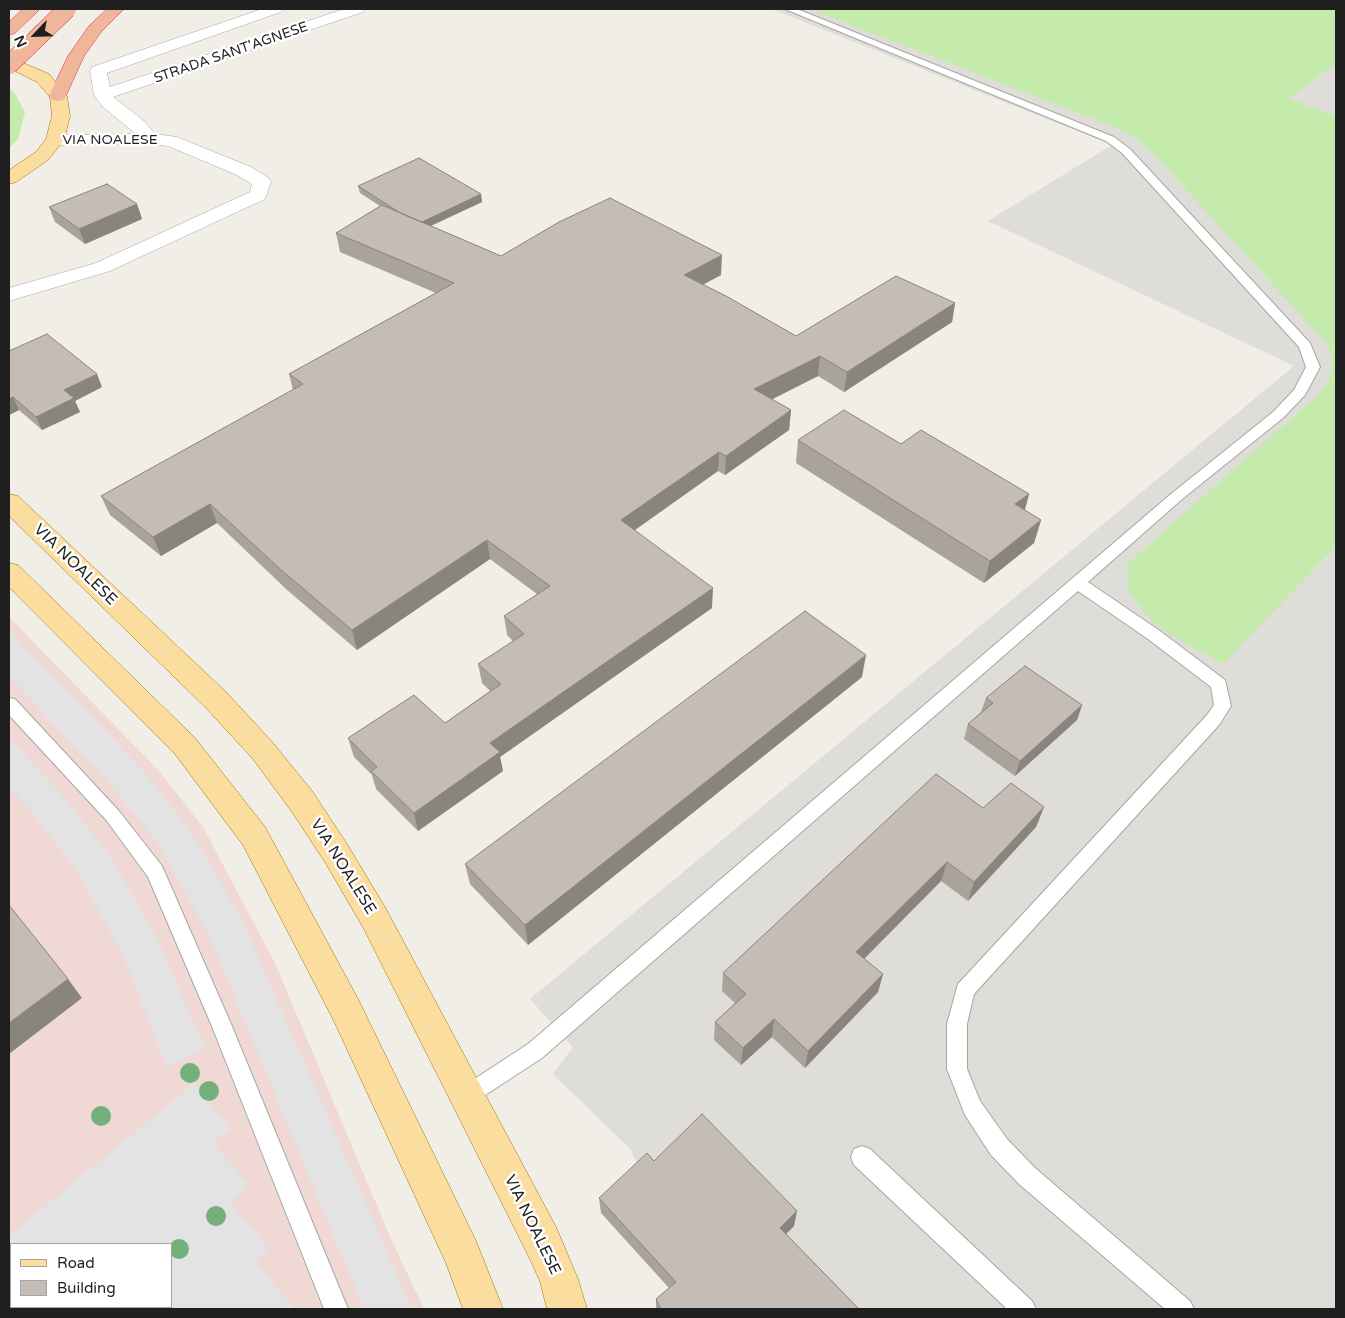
<!DOCTYPE html>
<style>
body{margin:0}
#map{position:relative;width:1345px;height:1318px;overflow:hidden;background:#f0eee6;font-family:"Varela Round",sans-serif}
canvas{display:block}
.frame{position:absolute;inset:0;border:10px solid #1f1f1f;pointer-events:none}
.legend{position:absolute;left:10px;top:1243px;width:162px;height:65px;box-sizing:border-box;background:#fff;border:1px solid #a5a5a5;margin:0;padding:6px 9px;list-style:none;font-size:15px;color:#1f1f1f}
.legend li{display:flex;align-items:center;gap:10px;height:25px}
.legend b{width:25px;border:1px solid #a5a5a5}
.north{position:absolute;left:10px;top:10px;width:50px;height:50px;-webkit-text-stroke:4px #fff;paint-order:stroke;rotate:246deg;font-size:14px;font-weight:700;line-height:20px;text-align:center;color:#1f1f1f}
.north::after{content:'';display:block;margin:auto;width:18px;height:22px;background:#1f1f1f;clip-path:polygon(50% 0,100% 100%,50% 72%,0 100%)}
</style>
<div id="map">
<canvas width="1345" height="1318"></canvas>
<div class="frame"></div>
<ul class="legend">
<li><b style="height:6px;background:#fbdd9f"></b>Road</li>
<li><b style="height:14px;background:#c5bdb5"></b>Building</li>
</ul>
<div class="north">N</div>
</div>
<script>
const ctx = document.querySelector('canvas').getContext('2d');
ctx.lineJoin = 'round';
function fill(path, color) {
  ctx.fillStyle = color;
  ctx.fill(path, 'evenodd');
}
function toPath(rows) {
  const path = new Path2D();
  for (const r of rows) {
    path.moveTo(r[0], r[1]);
    for (let i = 2; i < r.length; i += 2) path.lineTo(r[i], r[i + 1]);
  }
  return path;
}
function trace(path, color, width, dash) {
  ctx.strokeStyle = color;
  ctx.lineWidth = width;
  ctx.lineCap = dash ? 'butt' : 'round';
  ctx.setLineDash(dash || []);
  ctx.stroke(path);
}
function write(font, color, halo, rows, align = 'center') {
  ctx.font = font + ' "Varela Round",sans-serif';
  ctx.lineWidth = 5;
  ctx.setLineDash([]);
  ctx.textBaseline = 'middle';
  ctx.strokeStyle = halo;
  ctx.fillStyle = color;
  for (const [text, x, y, turn = 0] of rows) {
    ctx.save();
    ctx.translate(x, y);
    ctx.rotate((+turn || 0) * Math.PI / 180);
    ctx.textAlign = isNaN(turn) ? turn : align;
    if (halo) ctx.strokeText(text, 0, 0);
    ctx.fillText(text, 0, 0);
    ctx.restore();
  }
}
fill(toPath([
 [9,617,159,771,203,827,275,963,391,1239,424,1309,9,1309],
 [11,1244,171,1244,171,1307,11,1307]
]), '#f0d9d5');
fill(toPath([
 [772,9,1336,9,1336,1309,699,1309,631,1150,553,1074,573,1047,530,999,1294,366,988,221,1112,145]
]), '#dfddd7');
fill(toPath([
 [810,9,1336,9,1336,64,1288,98,1336,116,1336,546,1223,664,1169,634,1147,616,1128,591,1127,564,1318,395,1329,381,1333,361,1328,345,1155,155,1133,136,1117,128],
 [9,89,14,92,25,112,18,139,9,148]
]), '#c4eaac');
fill(toPath([
 [9,630,141,768,188,827,241,918,412,1309,364,1309,209,935,158,843,111,786,9,676],
 [9,738,60,793,110,856,158,940,204,1048,167,1067,123,956,78,872,30,810,9,787],
 [194,1083,231,1128,213,1143,250,1185,231,1203,269,1249,255,1262,295,1309,9,1309,9,1236],
 [11,1244,171,1244,171,1307,11,1307]
]), '#e3e3e3');
const service = toPath([
 [785,9,797,9,1114,137,1130,149,1310,343,1320,367,1305,395,1283,418,1181,500,1088,582,1160,631,1225,680,1231,706,1219,725,974,994,967,1024,967,1069,980,1101,1007,1139,1035,1168,1190,1301,1194,1309,1165,1309,1019,1184,991,1155,965,1115,947,1069,947,1024,958,984,1207,715,1214,705,1211,687,1148,639,1078,591,542,1058,473,1103,466,1106,459,1103,455,1096,459,1089,528,1044,1171,494,1273,412,1294,390,1306,367,1299,347,1122,153,1106,141,785,9],
 [9,698,15,699,119,811,162,866,231,1024,348,1309,324,1309,211,1024,148,877,107,821,9,715,9,698],
 [862,1146,870,1149,1032,1301,1036,1309,1007,1309,854,1165,851,1157,854,1149,862,1146]
]);
const minor = toPath([
 [262,9,284,9,281,12,107,73,110,87,344,9,366,9,363,12,113,97,144,121,155,134,177,137,251,167,269,178,271,182,265,199,110,271,9,301,9,288,96,263,250,192,252,184,237,175,168,146,150,144,55,145,49,144,46,140,49,136,55,135,136,134,103,107,94,95,90,71,92,67,262,9]
]);
const primary = toPath([
 [9,57,49,74,67,96,70,116,64,140,48,160,16,182,9,184,9,170,36,152,46,139,52,116,50,97,37,82,9,68,9,57],
 [9,494,18,496,227,693,273,743,312,791,347,844,386,909,556,1227,578,1279,587,1309,547,1309,540,1281,528,1255,364,929,325,862,290,809,253,759,207,709,9,516,9,494],
 [9,563,18,565,195,738,265,827,358,999,476,1241,503,1309,463,1309,446,1263,334,1021,243,845,175,754,9,587,9,563]
]);
const trunk = toPath([
 [23,9,40,9,15,33,9,35,9,22,23,9],
 [107,9,124,9,101,32,84,56,64,100,58,101,52,100,49,96,68,56,89,26,107,9]
]);
trace(service, '#a6a6a6', 2);
trace(minor, '#a6a6a6', 1);
trace(primary, '#9a7601', 1);
trace(trunk, '#da2753', 1);
fill(service, '#fff');
fill(minor, '#fff');
fill(primary, '#fbdd9f');
fill(trunk, '#f0b69a');
const trunkBridge = toPath([
 [9,65,67,9]
]);
trace(trunkBridge, '#da2753', 19, []);
trace(trunkBridge, '#f0b69a', 18);
ctx.fillStyle = '#73b07a';
for (const [x, y] of [
 [190,1073],
 [209,1091],
 [101,1116],
 [216,1216],
 [179,1249]
]) {
  ctx.beginPath();
  ctx.arc(x, y, 10, 0, 2 * Math.PI);
  ctx.fill();
}
fill(toPath([
 [358,186,481,194,482,202,431,226,501,256,721,275,703,284,796,336,955,303,952,322,844,392,818,376,772,399,791,410,789,430,725,475,718,471,635,530,712,608,500,757,503,771,418,831,376,789,372,775,354,757,348,738,445,723,490,691,482,683,478,664,513,641,507,635,504,616,537,594,490,559,357,650,286,589,217,523,161,556,110,515,101,496,293,390,289,374,436,293,340,252,336,233,380,206,360,193],
 [137,204,142,219,85,244,55,222,49,207],
 [9,350,102,387,75,401,80,412,42,430,19,410,9,415],
 [798,440,901,444,1029,494,1025,510,1041,520,1034,543,984,583,796,463],
 [862,677,528,945,470,884,465,864],
 [986,698,1082,705,1077,720,1015,776,964,739,968,724,981,712],
 [1044,807,1036,827,968,901,941,881,864,959,883,974,878,992,805,1068,772,1037,741,1065,714,1040,715,1022,735,1003,722,991,723,973,983,808],
 [654,1161,794,1226,786,1234,859,1309,656,1309,656,1299,669,1288,601,1213,599,1198]
]), '#a9a39c');
fill(toPath([
 [481,194,482,202,419,231,418,224],
 [137,204,142,219,85,244,79,229],
 [722,255,721,275,684,295,684,275],
 [955,303,952,322,844,392,847,372],
 [820,356,818,376,753,409,754,389],
 [97,374,102,387,75,401,80,412,42,430,36,417,64,390],
 [13,397,19,410,9,415,9,399],
 [791,410,789,430,725,475,726,456],
 [719,452,718,471,622,539,621,520],
 [1029,494,1023,516,1015,504],
 [210,504,217,523,161,556,153,537],
 [1041,520,1034,543,984,583,990,561],
 [487,540,490,559,357,650,352,630],
 [713,588,712,608,500,757,503,771,418,831,414,813,490,743],
 [866,655,862,677,528,945,525,925],
 [1082,705,1077,720,1015,776,1020,761],
 [1044,807,1036,827,968,901,974,882],
 [947,862,941,881,852,971,856,952],
 [883,974,878,992,805,1068,808,1051],
 [68,979,82,998,9,1054,9,1023],
 [774,1019,772,1037,741,1065,743,1048],
 [797,1211,794,1226,777,1243,780,1228]
]), '#8a847f');
const building = toPath([
 [419,158,481,194,422,222,402,214,358,186,419,158],
 [107,184,137,204,79,229,49,207,107,184],
 [610,198,722,255,684,275,726,296,796,336,896,276,955,303,847,372,820,356,754,389,791,410,726,456,719,452,621,520,713,588,490,743,500,752,414,813,371,771,377,767,348,738,414,695,445,723,501,684,478,664,524,634,504,616,550,586,487,540,352,630,280,569,210,504,153,537,101,496,303,384,289,374,454,283,336,233,382,205,501,256,559,222,610,198],
 [47,334,97,374,64,390,74,398,36,417,13,397,9,399,9,350,9,351,47,334],
 [844,410,901,444,921,430,1029,494,1015,504,1041,520,990,561,798,440,844,410],
 [805,611,866,655,525,925,465,864,805,611],
 [1025,666,1082,705,1020,761,968,724,993,703,986,698,1025,666],
 [936,774,983,808,1011,783,1044,807,974,882,947,862,856,952,883,974,808,1051,774,1019,743,1048,715,1022,746,994,723,973,936,774],
 [9,905,68,979,9,1023,9,905],
 [702,1114,797,1211,780,1228,859,1309,661,1309,656,1299,676,1282,599,1198,647,1153,654,1161,702,1114]
]);
fill(building, '#c5bdb5');
trace(building, '#8a847f', 1);
write('14px', '#1f1f1f', '#fff', [
 ["STRADA SANT'AGNESE",231,53,-19],
 ["VIA NOALESE",110,140]
]);
write('16px', '#1f1f1f', '#fff', [
 ["VIA NOALESE",75,565,44],
 ["VIA NOALESE",343,867,58],
 ["VIA NOALESE",532,1225,64]
]);
</script>
